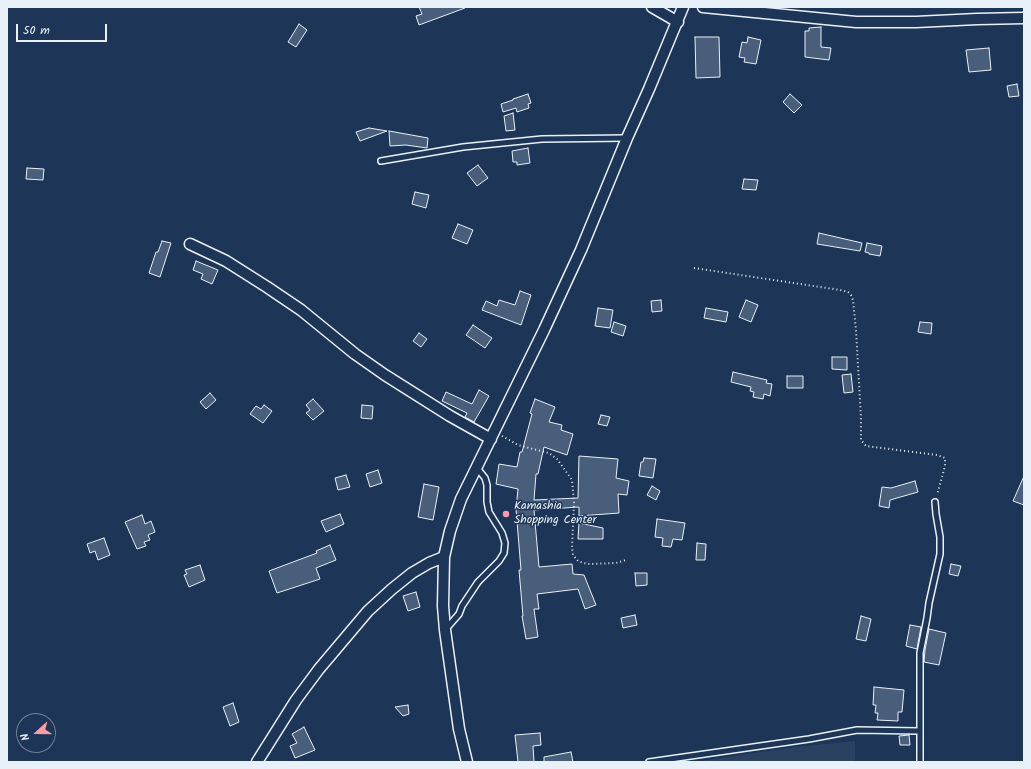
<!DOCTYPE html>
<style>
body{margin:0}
#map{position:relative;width:1031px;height:769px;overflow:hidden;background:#1d3557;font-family:Kalam,sans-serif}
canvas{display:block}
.frame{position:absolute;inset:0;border:8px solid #e8f1f8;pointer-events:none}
.north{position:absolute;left:16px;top:713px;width:40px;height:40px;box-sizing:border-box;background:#1d3557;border:1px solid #6e8097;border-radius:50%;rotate:249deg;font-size:11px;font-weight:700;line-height:16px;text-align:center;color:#e8f1f8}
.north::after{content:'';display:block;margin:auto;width:14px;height:18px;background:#ff9aa2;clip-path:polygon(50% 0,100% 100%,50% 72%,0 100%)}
.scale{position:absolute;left:16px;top:24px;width:91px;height:18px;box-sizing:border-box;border:2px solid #e8f1f8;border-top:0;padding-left:5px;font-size:12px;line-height:14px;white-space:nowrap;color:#e8f1f8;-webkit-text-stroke:3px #1d3557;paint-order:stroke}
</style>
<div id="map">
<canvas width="1031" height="769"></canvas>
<div class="frame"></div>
<div class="north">N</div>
<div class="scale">50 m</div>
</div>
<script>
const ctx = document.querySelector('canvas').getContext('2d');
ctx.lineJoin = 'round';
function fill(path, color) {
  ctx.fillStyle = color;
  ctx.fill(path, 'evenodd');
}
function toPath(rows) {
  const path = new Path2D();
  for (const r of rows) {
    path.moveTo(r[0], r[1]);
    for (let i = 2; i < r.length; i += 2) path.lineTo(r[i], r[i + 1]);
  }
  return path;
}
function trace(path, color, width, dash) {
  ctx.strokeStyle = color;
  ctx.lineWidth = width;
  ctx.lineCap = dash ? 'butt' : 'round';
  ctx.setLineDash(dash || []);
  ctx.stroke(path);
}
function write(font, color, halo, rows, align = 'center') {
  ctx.font = font + ' Kalam,sans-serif';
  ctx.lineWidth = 3;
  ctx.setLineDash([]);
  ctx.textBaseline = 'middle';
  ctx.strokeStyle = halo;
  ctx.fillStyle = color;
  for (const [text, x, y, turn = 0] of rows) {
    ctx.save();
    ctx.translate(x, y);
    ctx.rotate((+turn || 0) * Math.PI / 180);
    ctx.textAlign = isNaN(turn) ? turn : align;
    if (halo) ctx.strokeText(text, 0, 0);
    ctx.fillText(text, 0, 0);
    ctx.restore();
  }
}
fill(toPath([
 [855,741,855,762,694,762,795,747]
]), '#2a4162');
const building = toPath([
 [419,7,465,7,465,8,419,25,416,16,422,14,419,7],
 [299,24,307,30,296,47,288,42,299,24],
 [821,27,821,47,831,48,829,60,805,57,805,31,809,31,809,28,821,27],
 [695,37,719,37,720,77,696,78,695,37],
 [748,37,761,40,756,64,744,62,745,58,739,57,742,42,747,43,748,37],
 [989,48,991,70,969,72,966,50,989,48],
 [1017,84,1019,96,1009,97,1007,86,1017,84],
 [528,94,531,103,528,104,529,108,517,112,516,108,503,112,501,104,513,100,513,99,528,94],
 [790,94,802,105,794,113,783,102,790,94],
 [513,113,515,130,506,131,504,116,513,113],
 [369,128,387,131,360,141,356,132,369,128],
 [389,131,428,138,427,148,406,145,390,146,389,131],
 [528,148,530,163,517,165,517,162,513,162,512,151,528,148],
 [478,165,488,178,477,186,467,173,478,165],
 [27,168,44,169,43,180,26,179,27,168],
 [744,179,758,180,756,190,742,189,744,179],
 [415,192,429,195,426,208,412,204,415,192],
 [458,224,473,230,467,244,452,238,458,224],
 [819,233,862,243,860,251,817,244,819,233],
 [162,241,171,243,160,277,149,273,156,252,158,252,162,241],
 [867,243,882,246,880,256,869,254,869,253,865,252,867,243],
 [196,261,218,270,212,284,201,279,203,274,193,270,196,261],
 [520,291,531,295,521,325,482,310,486,301,497,306,499,300,515,305,520,291],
 [661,300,662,311,652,312,651,301,661,300],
 [746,300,758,305,751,322,739,317,746,300],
 [598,308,613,310,610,328,595,326,598,308],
 [706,308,728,312,726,322,704,318,706,308],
 [614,322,626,326,623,336,611,332,614,322],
 [920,322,932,323,931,334,918,332,920,322],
 [473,325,492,338,485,348,466,335,473,325],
 [419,333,427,339,421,347,413,341,419,333],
 [832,357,847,357,847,370,832,369,832,357],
 [733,372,767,380,766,383,772,384,770,396,764,394,763,399,753,397,754,392,750,391,751,387,731,382,733,372],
 [851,374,853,392,844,393,842,375,851,374],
 [787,376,803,376,803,388,787,388,787,376],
 [479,390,489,396,474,422,465,417,467,413,442,401,446,392,472,404,479,390],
 [210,393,216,400,206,409,200,402,210,393],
 [313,399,324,411,313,420,306,413,310,410,306,405,313,399],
 [535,399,555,407,549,422,562,425,561,430,573,434,567,455,544,447,538,474,536,474,534,500,578,498,579,456,618,459,616,478,629,481,627,495,618,494,619,513,579,516,579,507,534,510,539,567,572,564,573,574,584,575,596,605,585,609,578,589,537,594,539,609,534,609,538,637,526,639,522,616,523,616,519,570,521,570,516,509,518,489,496,484,499,464,517,467,520,452,522,452,532,414,530,413,535,399],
 [264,405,272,411,263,423,250,414,256,406,261,409,264,405],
 [362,405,373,406,372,419,361,418,362,405],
 [601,415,610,417,607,426,598,424,601,415],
 [644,458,656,459,653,478,639,476,641,462,643,462,644,458],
 [378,470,382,483,370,487,366,474,378,470],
 [346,475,350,487,338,490,335,478,346,475],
 [1024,476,1024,505,1013,501,1024,476],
 [915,481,918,492,890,500,889,508,879,506,882,487,891,488,915,481],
 [424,484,439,487,433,520,418,517,424,484],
 [652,486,660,491,656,500,647,495,652,486],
 [340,514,344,524,326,532,321,521,340,514],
 [142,515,145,524,151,521,155,532,148,535,150,540,144,542,146,546,137,549,125,522,142,515],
 [657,519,685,523,682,540,673,539,671,547,662,546,663,538,655,537,657,519],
 [579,523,603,528,603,539,578,539,579,523],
 [104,538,110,555,98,560,95,551,90,553,87,544,104,538],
 [697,543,706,544,705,560,696,560,697,543],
 [330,545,336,560,316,568,320,579,277,593,269,571,317,553,316,551,330,545],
 [951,564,961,566,958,576,949,574,951,564],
 [200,565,205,580,189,587,184,575,187,574,185,570,200,565],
 [635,573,647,573,647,585,636,586,635,573],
 [416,592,420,607,408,611,403,596,416,592],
 [635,615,637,625,623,628,621,618,635,615],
 [861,616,871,619,866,641,856,639,861,616],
 [910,625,921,627,917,649,906,646,910,625],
 [929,629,946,633,939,665,924,662,925,650,929,629],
 [874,687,904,690,902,712,898,712,898,721,877,720,878,713,875,713,876,705,873,705,874,687],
 [233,703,239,722,230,726,223,707,233,703],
 [408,705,409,714,403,716,395,707,408,705],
 [304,727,315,750,295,758,290,746,297,743,292,734,304,727],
 [540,733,541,745,533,746,534,762,518,762,515,735,540,733],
 [909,735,910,745,900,745,899,736,909,735],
 [571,752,573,762,544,762,544,757,571,752]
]);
fill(building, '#495e7a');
trace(building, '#e8f1f8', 1);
const lane = toPath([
 [381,161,463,147,542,139,627,138],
 [445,630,459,614,462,606,478,582,499,561,504,553,505,543,502,533,489,512,487,502,487,485,485,478,477,468],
 [649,762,809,739,857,730,919,731],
 [920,762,920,653,927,618,929,603,940,554,940,537,936,514,935,502]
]);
const street = toPath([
 [652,7,678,22],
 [703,7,856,22,916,22,977,19,1024,18],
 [190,244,226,261,267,287,301,310,355,354,385,375,450,416,491,439],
 [257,762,296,700,319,669,368,611,392,589,412,573,429,563,444,557],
 [467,762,459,729,445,630,443,606,444,557,450,531,461,499,544,330,581,250,627,138,649,89,683,7]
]);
trace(lane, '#e8f1f8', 8);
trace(street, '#e8f1f8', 13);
trace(toPath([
 [694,268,840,290,848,292,851,295,853,300,856,330,861,418,861,440,866,446,937,455,945,458,945,466,937,495],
 [502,436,518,445,549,453,557,459,572,480,574,502,572,548,573,555,578,561,583,563,590,564,616,563,626,560]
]), '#e8f1f8', 2, [1, 3]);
trace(lane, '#1d3557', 5);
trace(street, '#1d3557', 10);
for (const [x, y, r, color] of [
 [506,514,4,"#ff9aa2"]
]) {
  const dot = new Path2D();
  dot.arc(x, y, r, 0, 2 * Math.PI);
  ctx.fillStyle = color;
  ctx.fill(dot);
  trace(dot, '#1d3557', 1.5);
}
write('12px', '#e8f1f8', '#1d3557', [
 ["Kamashia",514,507],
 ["Shopping Center",514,521]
], 'left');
</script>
